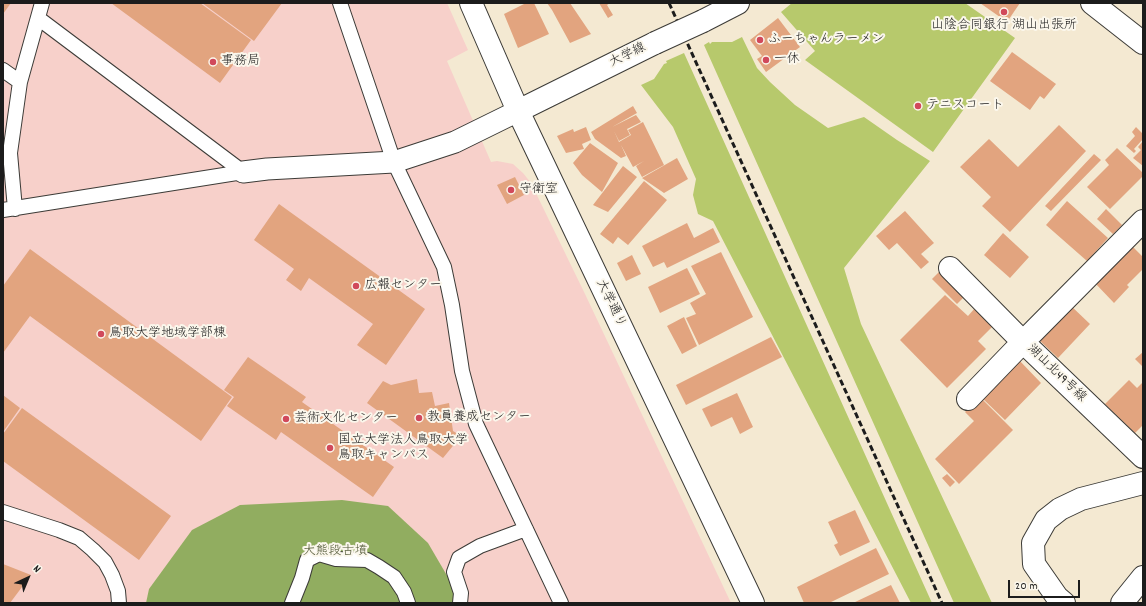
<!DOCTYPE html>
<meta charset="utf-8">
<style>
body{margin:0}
#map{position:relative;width:1146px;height:606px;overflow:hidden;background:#f4e9d2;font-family:Dekko,sans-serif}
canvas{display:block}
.frame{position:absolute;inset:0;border:4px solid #1c1c1c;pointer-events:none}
.north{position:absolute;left:8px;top:558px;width:40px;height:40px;-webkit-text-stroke:3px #fbf7ec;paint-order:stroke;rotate:44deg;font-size:11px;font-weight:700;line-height:16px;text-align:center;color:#1c1c1c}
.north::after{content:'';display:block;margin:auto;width:14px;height:18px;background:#1c1c1c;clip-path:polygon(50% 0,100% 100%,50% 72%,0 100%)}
.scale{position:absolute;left:1008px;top:580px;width:72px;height:18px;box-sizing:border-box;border:2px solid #1c1c1c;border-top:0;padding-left:5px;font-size:12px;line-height:14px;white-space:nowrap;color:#1c1c1c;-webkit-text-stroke:3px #fbf7ec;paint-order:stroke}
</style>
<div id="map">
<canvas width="1146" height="606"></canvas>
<div class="frame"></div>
<div class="north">N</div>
<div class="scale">20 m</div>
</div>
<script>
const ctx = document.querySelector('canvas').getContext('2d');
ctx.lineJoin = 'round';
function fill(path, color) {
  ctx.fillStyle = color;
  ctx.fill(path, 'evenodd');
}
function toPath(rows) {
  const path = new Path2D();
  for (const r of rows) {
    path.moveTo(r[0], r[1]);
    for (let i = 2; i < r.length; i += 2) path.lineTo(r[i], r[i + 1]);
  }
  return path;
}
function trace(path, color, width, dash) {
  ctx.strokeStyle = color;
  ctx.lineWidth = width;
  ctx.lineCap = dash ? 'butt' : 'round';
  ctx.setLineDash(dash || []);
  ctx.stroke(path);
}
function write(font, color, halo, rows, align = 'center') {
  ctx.font = font + ' Dekko,"Klee One",sans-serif';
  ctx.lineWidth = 4;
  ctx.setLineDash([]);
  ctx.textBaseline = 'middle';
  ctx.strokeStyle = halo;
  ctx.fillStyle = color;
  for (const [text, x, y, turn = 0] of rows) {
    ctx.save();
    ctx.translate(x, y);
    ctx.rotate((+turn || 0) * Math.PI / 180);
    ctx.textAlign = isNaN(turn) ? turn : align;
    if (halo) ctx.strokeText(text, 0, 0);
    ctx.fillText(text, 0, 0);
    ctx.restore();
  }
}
fill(toPath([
 [3,3,447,3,468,50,447,61,491,162,497,161,513,164,523,173,531,183,585,294,731,603,3,603]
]), '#f7d0ca');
fill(toPath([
 [792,3,965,3,1015,38,933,152,805,60,815,51,781,12],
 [742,37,757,68,770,82,795,105,828,128,864,117,897,140,930,161,844,268,861,324,992,603,954,603,704,45,709,42,710,44,712,42,732,42],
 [684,53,932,603,911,603,713,221,698,214,693,195,696,179,673,127,641,85,654,79,664,64,667,63,666,61]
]), '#b7c96c');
fill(toPath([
 [342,500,388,506,428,543,463,603,146,603,149,589,192,530,240,505]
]), '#91ad60');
fill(toPath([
 [3,3,11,3,3,14],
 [111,3,200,3,251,40,220,83],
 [202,3,282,3,254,41],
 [526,3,534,3,549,34,518,48,504,14],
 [547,3,570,3,591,34,570,43,552,10],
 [599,3,610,3,607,5,613,15,608,18],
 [980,3,1020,3,1007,22],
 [778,18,800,47,766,72,757,59,762,56,750,40],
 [1012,52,1056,84,1044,99,1040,96,1030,110,990,81],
 [633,106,637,113,612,127,636,115,641,122,627,129,630,135,619,141,614,131,619,142,631,135,628,130,643,122,664,165,642,177,636,166,644,161,633,167,621,145,626,156,621,158,595,139,591,132],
 [1059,125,1086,151,1010,232,982,206,991,197,960,167,989,139,1018,167],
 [586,127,591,140,582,144,584,149,566,153,557,136,573,129,574,132],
 [1136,127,1143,134,1143,139,1134,149,1136,151,1134,153,1126,146,1135,136,1132,132],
 [1143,141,1143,166,1133,158,1141,150,1138,147],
 [590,143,618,163,602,192,582,175,573,163],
 [1117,148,1143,173,1143,176,1110,209,1087,187,1109,165,1105,160],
 [1094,154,1101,160,1051,211,1045,206],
 [677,158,688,179,664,193,642,178],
 [623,166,637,177,608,212,593,205],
 [515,177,524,195,507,204,497,185],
 [644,181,667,200,628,245,618,237,613,244,600,234],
 [1067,201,1108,238,1087,261,1046,225],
 [279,204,425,309,386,365,357,345,373,324,309,278,301,291,286,280,294,269,254,240],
 [1106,209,1122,225,1113,234,1097,219],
 [905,211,934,243,921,254,929,262,921,269,897,243,889,250,876,236],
 [687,223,694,238,713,228,720,242,667,268,664,262,653,267,642,246],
 [1003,233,1029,257,1010,278,984,255],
 [1130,244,1143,257,1143,269,1127,285,1129,287,1114,303,1094,282],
 [30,249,232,397,201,441,30,316,3,353,3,286],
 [721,252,753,317,699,345,686,318,696,314,690,303,706,294,691,266],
 [632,255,641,274,626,281,617,263],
 [687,268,700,294,660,313,648,287],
 [940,271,965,296,957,304,932,279],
 [945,295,968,316,975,308,993,326,978,341,986,349,947,388,900,340],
 [1069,304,1090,324,1058,358,1037,338],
 [684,317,697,346,682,354,667,326],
 [771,337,782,357,686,405,676,385],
 [1143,352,1143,367,1135,359],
 [248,357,306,397,302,402,394,467,373,497,281,432,276,440,227,406,234,397,224,390],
 [1019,360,1041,383,1005,420,982,398],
 [417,379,419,393,432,392,435,406,449,403,453,431,461,436,443,458,367,403,383,381,391,385],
 [1129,380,1137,388,1143,382,1143,425,1135,433,1105,404],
 [737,393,753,427,740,434,732,417,711,427,702,409],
 [3,395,20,408,3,432],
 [980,397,1013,430,959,484,935,459,974,421,965,412],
 [22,408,171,516,139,560,3,461,3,434],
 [947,474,955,482,950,487,942,478],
 [855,510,870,542,840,556,834,545,838,543,828,522],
 [876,548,889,574,829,603,804,603,797,587],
 [3,564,31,575,10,603,3,603],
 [891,585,900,603,853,603]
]), '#e2a47f');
const service = toPath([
 [340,3,394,162,444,267,452,305,462,371,476,424,561,603],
 [38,18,243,172],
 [3,70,20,82],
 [15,209,10,153,20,82,42,3],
 [3,210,243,172],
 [3,512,59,530,79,538,93,550,105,562,112,575,118,591,119,603],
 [292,603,302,578,307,560,319,554,336,559,367,560,379,567,394,577,404,592,408,603],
 [460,603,461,593,454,572,459,558,480,546,526,529]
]);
const pedestrian = toPath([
 [243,172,267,169,394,162,455,142,518,111]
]);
const minor = toPath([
 [1092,3,1143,43],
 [1143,221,1023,342,1143,457],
 [950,268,1023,342,968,399],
 [1064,603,1057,597,1034,564,1033,543,1046,520,1060,509,1081,499,1143,483]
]);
const tertiary = toPath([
 [471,3,518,111,753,603],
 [703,21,738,3],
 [518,111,655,43]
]);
const secondary = toPath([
 [1122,603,1143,577]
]);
trace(service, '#3c3b37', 16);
trace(pedestrian, '#3c3b37', 23);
trace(minor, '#3c3b37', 24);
trace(tertiary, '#3c3b37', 24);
trace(secondary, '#3c3b37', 24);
trace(service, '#fff', 14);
trace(pedestrian, '#fff', 21);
trace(minor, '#fff', 22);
trace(tertiary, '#fff', 22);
trace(secondary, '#fff', 22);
trace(toPath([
 [669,3,942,603]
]), '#1c1c1c', 3, [6, 3]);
const tertiaryBridge = toPath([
 [655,43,703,21]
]);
trace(tertiaryBridge, '#3c3b37', 24, []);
trace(tertiaryBridge, '#fff', 22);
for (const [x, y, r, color] of [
 [1004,12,4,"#d1495b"],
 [760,40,4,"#d1495b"],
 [766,60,4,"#d1495b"],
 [213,62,4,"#d1495b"],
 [918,106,4,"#d1495b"],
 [511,190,4,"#d1495b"],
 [356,286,4,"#d1495b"],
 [101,334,4,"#d1495b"],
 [419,418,4,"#d1495b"],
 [286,419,4,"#d1495b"],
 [330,448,4,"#d1495b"]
]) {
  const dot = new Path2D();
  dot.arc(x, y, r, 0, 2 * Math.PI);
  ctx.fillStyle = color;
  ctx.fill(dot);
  trace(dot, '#fbf7ec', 1.5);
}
write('13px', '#1c1c1c', '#fbf7ec', [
 ["山陰合同銀行 湖山出張所",1004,26,"center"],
 ["ふーちゃんラーメン",768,40],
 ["一休",774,60],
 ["事務局",221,62],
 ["テニスコート",926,106],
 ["守衛室",519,190],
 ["広報センター",364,286],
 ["鳥取大学地域学部棟",109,334],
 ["教員養成センター",427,418],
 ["芸術文化センター",294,419],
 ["国立大学法人鳥取大学",338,441],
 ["鳥取キャンパス",338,456]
], 'left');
write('13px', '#1c1c1c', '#fbf7ec', [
 ["大学線",628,56,-26],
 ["大学通り",610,304,64],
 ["湖山北49号線",1056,374,44]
]);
write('13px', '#525938', '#fbf7ec', [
 ["大熊段古墳",335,552]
]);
</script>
